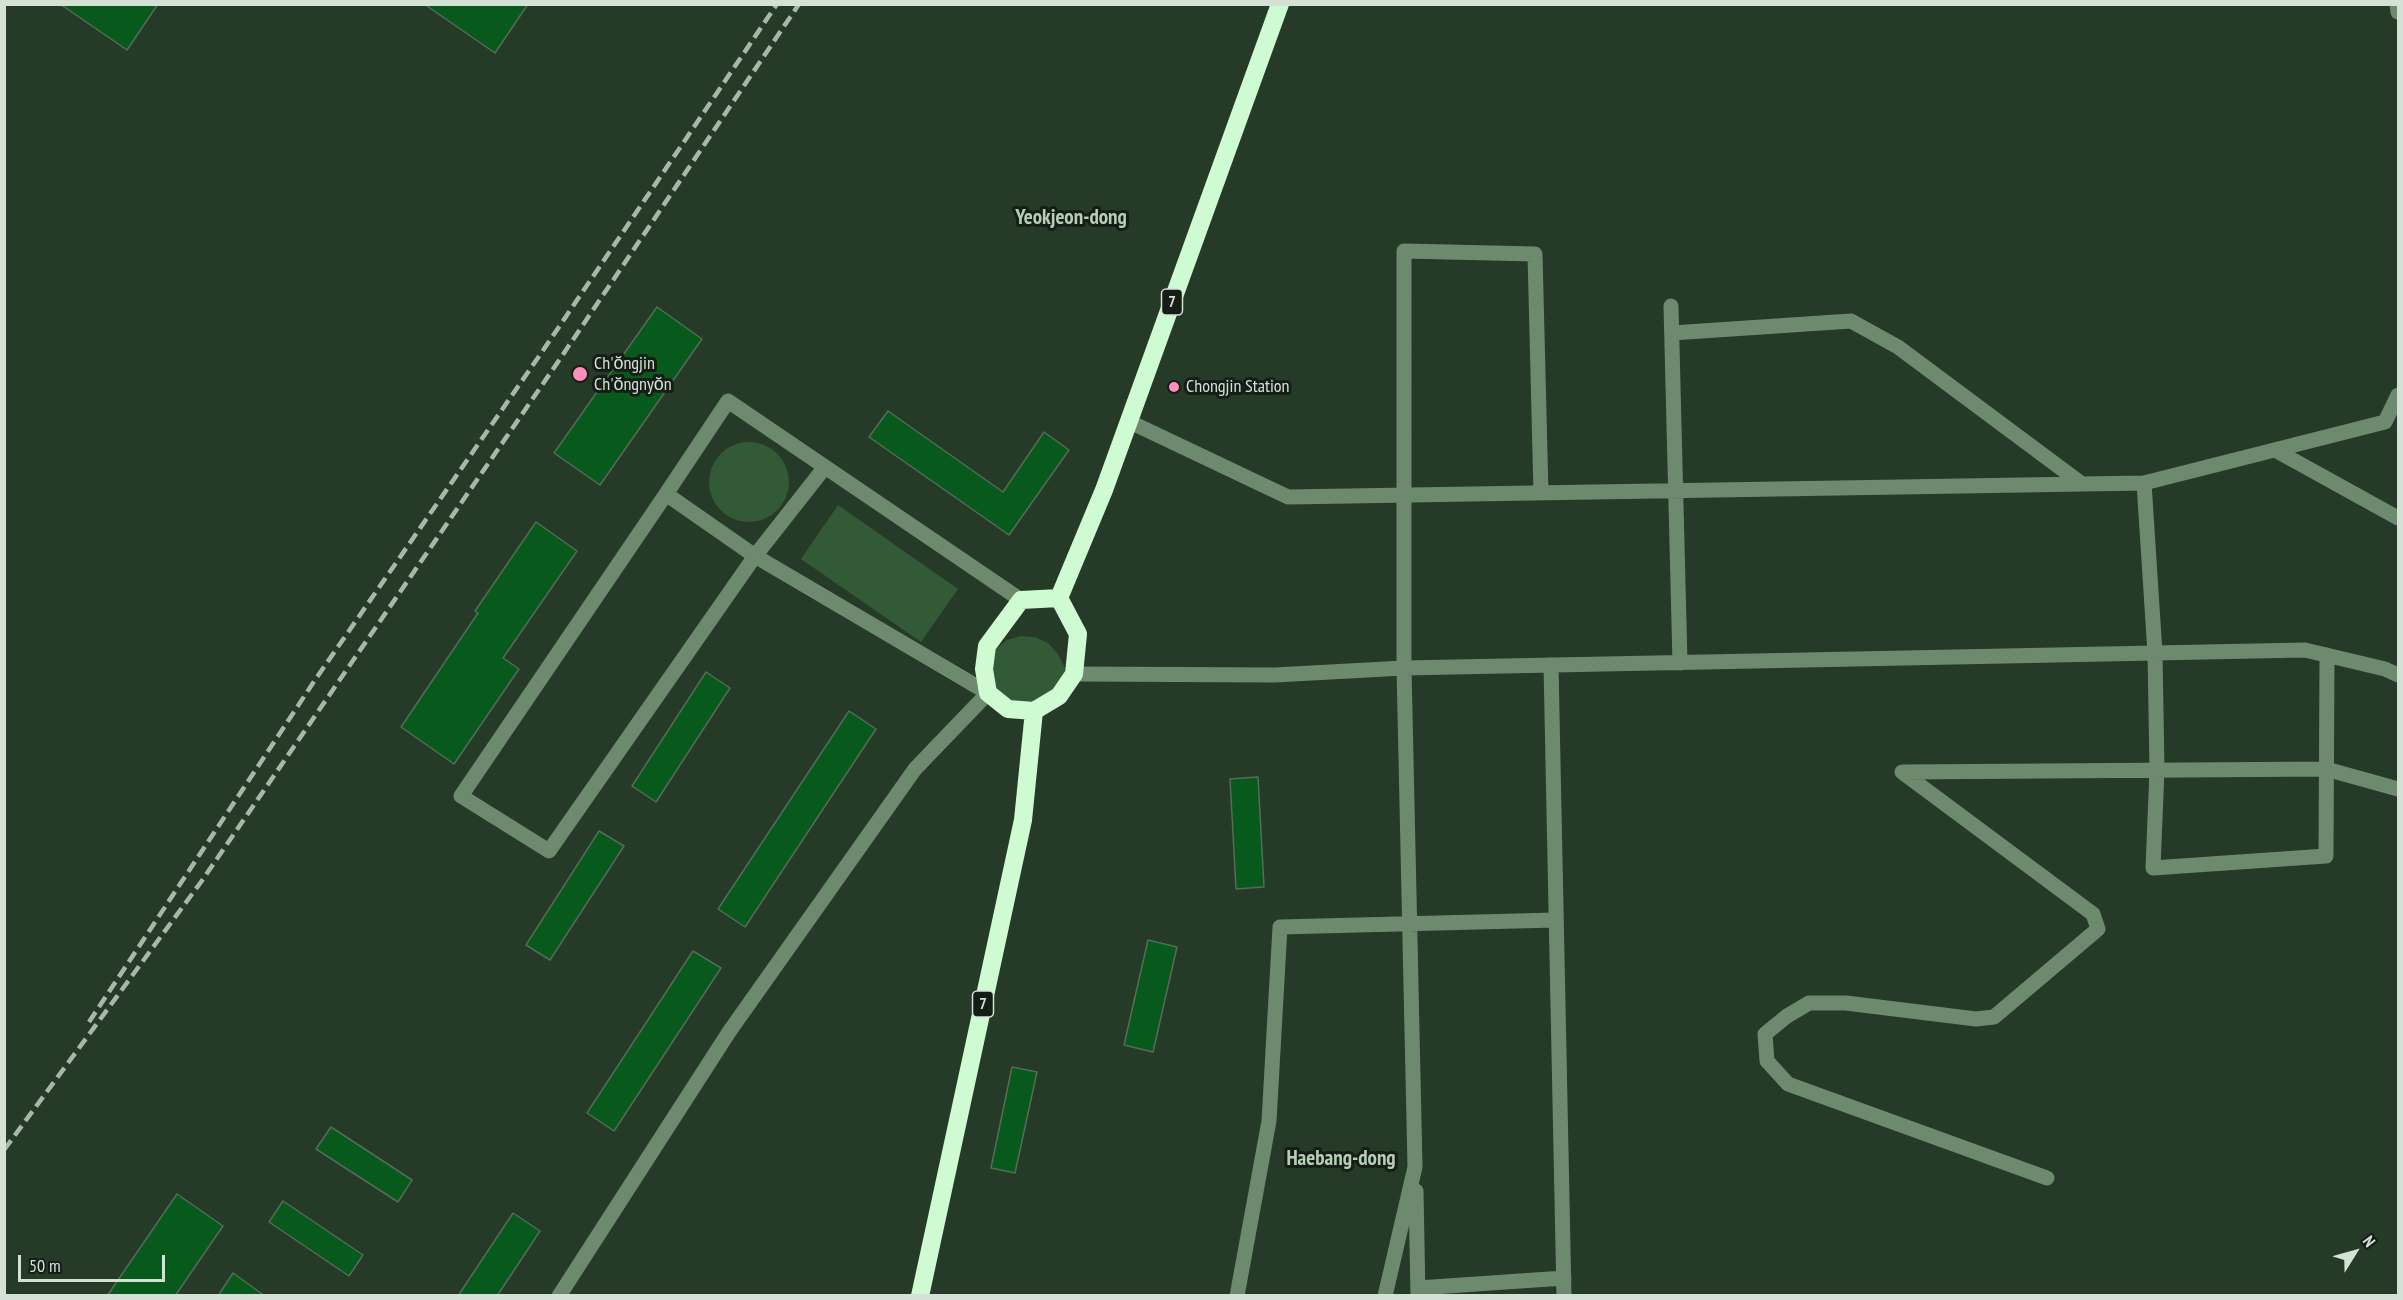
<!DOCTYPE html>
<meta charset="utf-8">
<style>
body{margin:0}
#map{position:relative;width:2403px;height:1300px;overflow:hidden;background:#253a27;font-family:"PT Sans Narrow",sans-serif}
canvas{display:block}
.frame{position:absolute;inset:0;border:6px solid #d4e1d5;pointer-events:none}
.north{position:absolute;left:2325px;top:1222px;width:60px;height:60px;-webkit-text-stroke:4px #151e16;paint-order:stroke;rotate:53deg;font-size:16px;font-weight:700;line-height:24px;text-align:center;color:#d4e1d5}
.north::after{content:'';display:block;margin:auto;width:21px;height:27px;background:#d4e1d5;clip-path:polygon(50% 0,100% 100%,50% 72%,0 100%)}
.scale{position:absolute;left:18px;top:1255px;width:147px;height:27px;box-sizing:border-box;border:3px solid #d4e1d5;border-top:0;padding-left:8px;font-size:18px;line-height:21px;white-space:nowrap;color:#d4e1d5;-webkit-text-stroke:4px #151e16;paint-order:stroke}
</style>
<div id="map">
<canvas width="2403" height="1300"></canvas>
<div class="frame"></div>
<div class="north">N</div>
<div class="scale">50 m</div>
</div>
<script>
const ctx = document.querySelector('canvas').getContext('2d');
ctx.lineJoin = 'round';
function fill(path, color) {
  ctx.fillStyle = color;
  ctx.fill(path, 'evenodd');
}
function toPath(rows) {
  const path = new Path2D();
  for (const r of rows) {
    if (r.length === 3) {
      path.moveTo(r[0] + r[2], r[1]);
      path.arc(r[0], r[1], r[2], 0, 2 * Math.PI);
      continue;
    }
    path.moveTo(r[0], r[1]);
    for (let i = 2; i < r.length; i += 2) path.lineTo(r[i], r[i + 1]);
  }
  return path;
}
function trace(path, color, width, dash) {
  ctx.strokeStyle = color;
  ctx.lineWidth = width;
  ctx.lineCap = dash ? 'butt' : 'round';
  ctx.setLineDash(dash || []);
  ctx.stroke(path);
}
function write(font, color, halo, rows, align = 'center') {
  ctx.font = font + ' "PT Sans Narrow",sans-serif';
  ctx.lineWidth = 6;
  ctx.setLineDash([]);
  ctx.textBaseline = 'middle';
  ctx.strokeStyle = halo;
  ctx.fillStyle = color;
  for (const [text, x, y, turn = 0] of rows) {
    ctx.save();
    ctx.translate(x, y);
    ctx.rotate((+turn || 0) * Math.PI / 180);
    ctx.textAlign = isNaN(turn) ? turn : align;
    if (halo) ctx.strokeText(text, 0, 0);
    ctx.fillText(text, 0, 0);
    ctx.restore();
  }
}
fill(toPath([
 [749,482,40],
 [838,505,958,589,921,642,801,559],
 [1021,636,1035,637,1048,643,1058,654,1065,668,1065,684,1059,699,1001,708,987,663,996,649,1007,640]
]), '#335a37');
const building = toPath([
 [60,4,158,4,127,50,60,4],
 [424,4,528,4,495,53,424,4],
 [657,307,702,339,600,485,554,453,657,307],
 [888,411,1003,492,1044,432,1069,450,1009,535,869,437,888,411],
 [536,522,577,551,503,658,519,669,454,764,401,727,478,613,475,611,536,522],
 [706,672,730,688,656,802,632,786,706,672],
 [849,711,876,729,745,927,718,909,849,711],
 [1258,777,1264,887,1236,889,1230,779,1258,777],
 [599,831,624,846,550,960,526,945,599,831],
 [1148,940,1177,947,1153,1052,1124,1045,1148,940],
 [693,951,721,968,614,1131,587,1113,693,951],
 [1012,1067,1037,1072,1015,1173,991,1168,1012,1067],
 [331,1127,412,1180,398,1202,316,1149,331,1127],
 [177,1194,223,1226,175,1296,107,1296,177,1194],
 [283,1201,363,1255,349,1276,269,1222,283,1201],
 [513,1213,540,1231,497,1296,458,1296,513,1213],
 [233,1273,265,1296,218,1296,233,1273]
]);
fill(building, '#07591c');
trace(building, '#566c57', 1.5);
trace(toPath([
 [2397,4,2398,12],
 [1671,306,1680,663],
 [1672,333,1851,321,1898,347,2082,484],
 [1128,421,1288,497,2144,483,2385,422,2398,395],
 [2275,450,2398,518],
 [2144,483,2155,653,2157,770,2153,868,2326,856,2327,655],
 [666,494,461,796,549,851,755,556,825,467],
 [1551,665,1564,1296],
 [1074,674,1275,675,1404,668,2305,650,2385,669,2398,675],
 [2047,1178,1788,1084,1767,1061,1765,1034,1787,1016,1809,1003,1846,1003,1976,1019,1994,1017,2098,929,2093,914,1902,772,2326,769,2398,789],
 [1416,1191,1418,1296],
 [1418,1288,1564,1278],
 [559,1296,729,1032,915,769,988,693,755,556,666,494,728,401,1021,600],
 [1237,1296,1269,1121,1280,927,1556,920],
 [1385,1296,1415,1167,1404,668,1404,251,1535,254,1541,493]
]), '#6d8a6f', 15);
trace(toPath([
 [1059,598,1104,490,1280,4],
 [1059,598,1078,634,1074,674,1059,696,1034,711,1008,709,988,693,984,669,987,646,1021,600,1059,598],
 [920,1296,1023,820,1034,711]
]), '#cffbd2', 18);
trace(toPath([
 [89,1022,315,680,544,349,777,4],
 [4,1150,201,882,562,356,799,4]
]), '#a8b7a9', 4.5, [12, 6]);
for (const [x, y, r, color] of [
 [580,374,8,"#ff8eba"],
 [1174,387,6,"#ff8eba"]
]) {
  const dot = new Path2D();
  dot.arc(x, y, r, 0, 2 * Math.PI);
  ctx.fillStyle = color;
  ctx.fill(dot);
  trace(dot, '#151e16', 2);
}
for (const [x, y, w] of [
 [1172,302,21],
 [983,1004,21]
]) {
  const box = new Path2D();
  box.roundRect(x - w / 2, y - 13, w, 26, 4.5);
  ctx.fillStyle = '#151e16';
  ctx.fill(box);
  trace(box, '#d4e1d5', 1.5);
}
write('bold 16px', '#d4e1d5', null, [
 ["7",1172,302],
 ["7",983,1004]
]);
write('18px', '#d4e1d5', '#151e16', [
 ["Ch'ŏngjin",594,364],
 ["Ch'ŏngnyŏn",594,385],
 ["Chongjin Station",1186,387]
], 'left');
write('bold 21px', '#b5ceb6', '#151e16', [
 ["Yeokjeon-dong",1071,218],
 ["Haebang-dong",1341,1159]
]);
</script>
